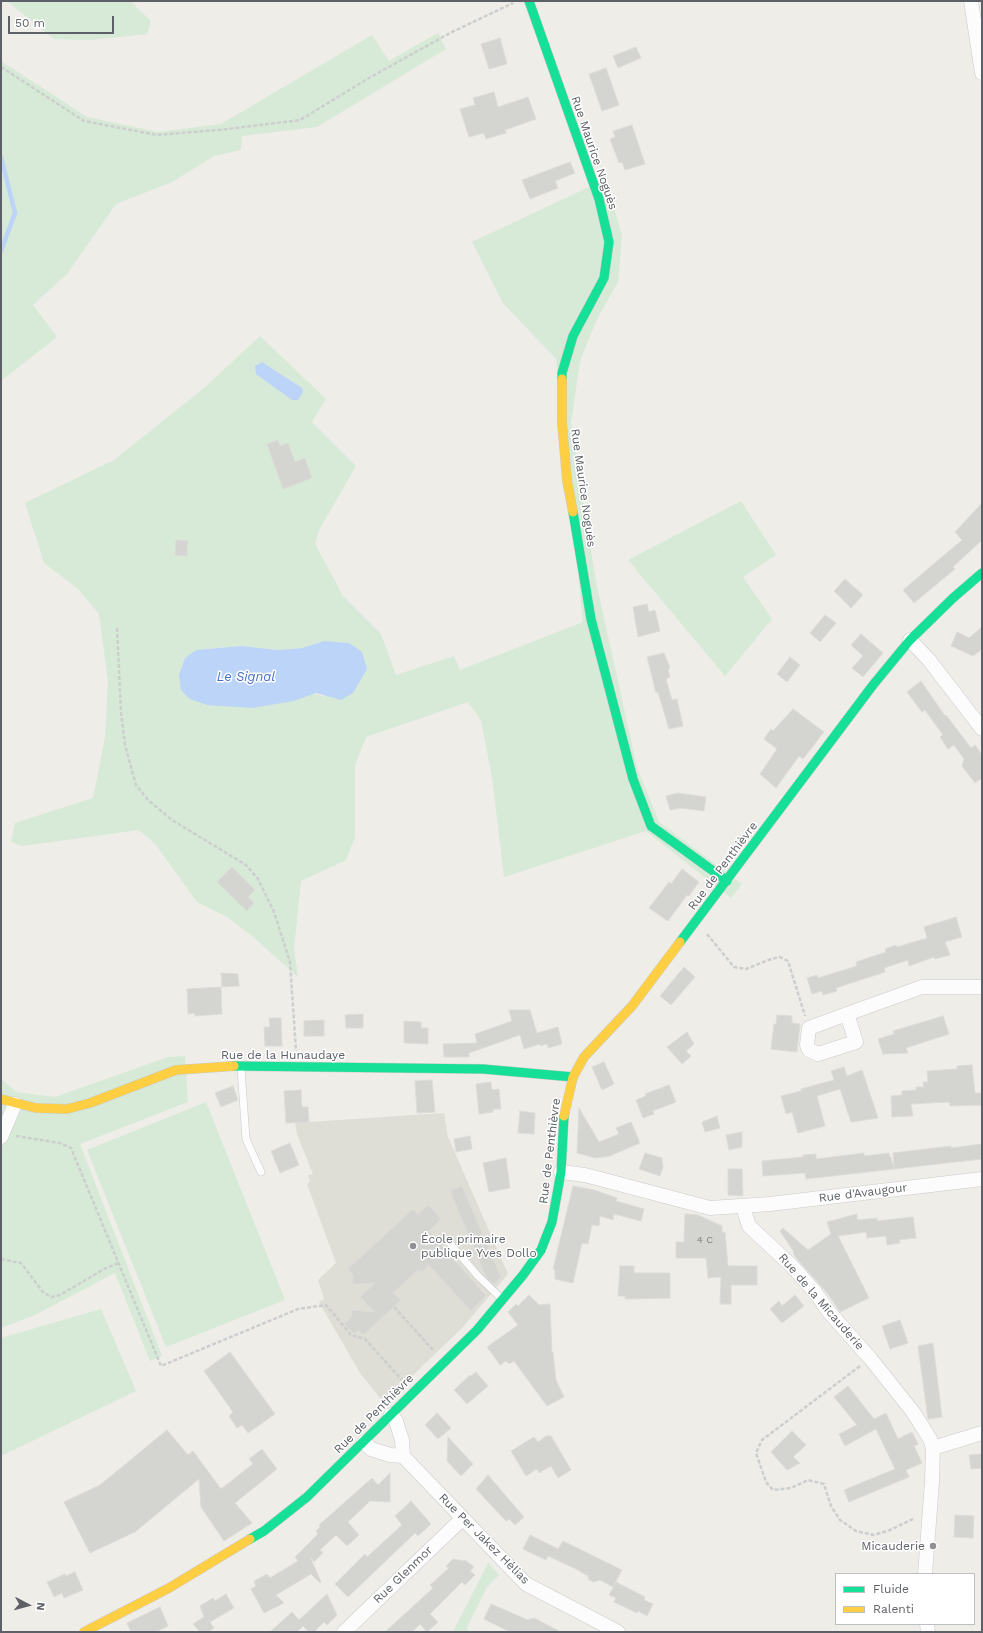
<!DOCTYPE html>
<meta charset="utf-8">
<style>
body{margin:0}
#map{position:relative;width:983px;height:1633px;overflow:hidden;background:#eeede8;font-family:"Work Sans",sans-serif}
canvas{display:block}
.frame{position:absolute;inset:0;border:2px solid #5d6066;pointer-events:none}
.legend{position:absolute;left:835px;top:1573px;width:140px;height:52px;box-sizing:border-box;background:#fff;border:1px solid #bebfc2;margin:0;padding:5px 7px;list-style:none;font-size:12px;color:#5d6066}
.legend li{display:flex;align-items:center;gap:8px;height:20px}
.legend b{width:20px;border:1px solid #bebfc2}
.north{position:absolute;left:8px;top:1585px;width:40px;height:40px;-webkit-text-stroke:3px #fff;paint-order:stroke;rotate:96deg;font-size:11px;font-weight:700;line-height:16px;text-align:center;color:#5d6066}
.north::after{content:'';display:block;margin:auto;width:14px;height:18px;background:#5d6066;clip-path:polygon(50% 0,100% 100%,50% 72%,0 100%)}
.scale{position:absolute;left:8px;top:16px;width:106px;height:18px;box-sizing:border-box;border:2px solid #5d6066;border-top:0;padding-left:5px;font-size:12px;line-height:14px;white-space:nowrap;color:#5d6066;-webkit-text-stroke:3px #fff;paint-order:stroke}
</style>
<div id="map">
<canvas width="983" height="1633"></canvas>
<div class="frame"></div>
<ul class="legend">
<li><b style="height:5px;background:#16e098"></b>Fluide</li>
<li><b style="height:5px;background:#ffcf43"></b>Ralenti</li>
</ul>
<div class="north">N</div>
<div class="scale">50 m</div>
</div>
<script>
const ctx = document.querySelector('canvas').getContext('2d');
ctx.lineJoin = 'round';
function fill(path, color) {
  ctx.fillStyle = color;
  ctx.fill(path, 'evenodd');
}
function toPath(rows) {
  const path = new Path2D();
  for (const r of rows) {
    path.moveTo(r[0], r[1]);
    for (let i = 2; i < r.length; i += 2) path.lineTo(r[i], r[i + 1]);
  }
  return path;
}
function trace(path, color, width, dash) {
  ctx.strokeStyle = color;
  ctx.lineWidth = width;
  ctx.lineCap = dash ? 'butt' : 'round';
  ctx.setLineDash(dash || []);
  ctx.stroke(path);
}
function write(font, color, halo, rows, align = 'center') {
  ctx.font = font + ' "Work Sans",sans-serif';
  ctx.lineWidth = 3;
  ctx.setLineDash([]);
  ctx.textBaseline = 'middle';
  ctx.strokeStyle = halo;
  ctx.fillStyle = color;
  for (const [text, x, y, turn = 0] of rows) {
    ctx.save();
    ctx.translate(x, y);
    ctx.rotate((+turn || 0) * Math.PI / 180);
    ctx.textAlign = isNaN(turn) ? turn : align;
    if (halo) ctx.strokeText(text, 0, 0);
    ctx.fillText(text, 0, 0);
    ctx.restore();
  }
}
fill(toPath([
 [444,1113,448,1137,508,1274,462,1328,384,1403,360,1373,319,1302,324,1299,318,1280,336,1263,307,1184,310,1182,308,1175,313,1174,297,1134,295,1123]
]), '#deddd6');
fill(toPath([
 [7,1,130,1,151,21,147,34,90,40,54,39],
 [438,33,446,49,317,127,242,136,241,150,214,156,172,182,116,204,67,274,33,305,57,337,1,381,1,61,87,117,158,132,221,124,372,35,389,61],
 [606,179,622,236,618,282,596,321,580,361,571,423,596,582,637,767,659,822,742,884,731,898,646,831,504,877,492,777,481,720,468,702,366,737,355,765,355,837,346,860,301,881,294,948,298,977,252,936,227,917,197,902,156,845,139,830,22,846,11,842,15,823,93,798,105,737,108,681,99,614,77,588,44,563,25,503,114,460,204,388,260,336,326,399,312,422,356,466,319,530,315,544,343,596,381,634,396,675,454,656,460,670,583,622,556,359,502,302,472,242],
 [324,641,326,697,185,658,196,650,241,646,278,650,302,648],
 [741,501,776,555,743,577,772,619,725,676,628,560],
 [185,1056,188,1102,80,1144,162,1356,150,1361,115,1273,35,1315,1,1328,1,1079,16,1092,55,1097,168,1057],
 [206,1102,285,1300,166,1347,87,1150],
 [101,1309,136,1391,1,1456,1,1338],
 [488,1563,499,1575,487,1587,467,1627,468,1632,453,1632]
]), '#d6ead7');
fill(toPath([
 [262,362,302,388,303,392,298,400,292,400,256,374,255,366],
 [324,641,349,643,362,652,367,669,353,693,341,700,316,693,294,701,252,708,207,705,190,699,181,690,179,675,185,658,196,650,241,646,278,650,302,648]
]), '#bcd4f8');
trace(toPath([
 [1,157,15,213,1,251]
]), '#bcd4f8', 4.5);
const building = toPath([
 [500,38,507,64,489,69,481,44,500,38],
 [636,47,641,58,618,68,613,56,636,47],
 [606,68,619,105,602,111,589,74,606,68],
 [494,92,498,107,528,97,536,119,505,130,506,133,486,139,484,133,469,137,460,109,475,105,473,98,494,92],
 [632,125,645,164,625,170,622,162,619,163,610,139,615,137,613,131,632,125],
 [570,162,575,173,555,181,558,188,530,199,522,180,570,162],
 [278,440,280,446,288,443,295,462,305,458,312,478,283,489,267,444,278,440],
 [982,503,982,540,953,567,955,569,914,603,903,590,962,540,955,532,982,503],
 [176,540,188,541,187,556,175,555,176,540],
 [845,579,863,595,851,608,834,591,845,579],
 [647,604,649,612,655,610,660,631,638,637,633,607,647,604],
 [825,615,836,623,820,642,810,633,825,615],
 [982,627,982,649,973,656,951,646,957,632,969,638,982,627],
 [861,634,883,653,863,677,852,668,863,656,851,645,861,634],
 [664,653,670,668,668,670,670,677,666,679,672,700,677,699,683,726,669,729,658,692,656,693,647,657,664,653],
 [790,657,800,665,787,682,777,674,790,657],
 [921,681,945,716,946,715,971,748,975,745,982,755,982,778,975,783,962,766,964,759,954,745,948,749,940,737,943,735,925,710,922,712,907,692,921,681],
 [793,709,824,732,803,759,799,756,776,788,760,774,777,749,764,739,771,729,773,731,793,709],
 [678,793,706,797,704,811,680,808,670,810,666,796,678,793],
 [232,867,255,890,248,897,254,903,247,911,217,882,232,867],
 [682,869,699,882,689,896,687,895,668,921,649,908,669,882,671,884,682,869],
 [956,917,962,937,945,942,950,955,935,959,934,957,909,966,908,960,884,968,885,972,836,988,837,991,823,995,822,991,812,994,807,978,817,975,818,978,857,966,856,962,886,952,885,949,896,945,897,947,927,938,924,927,956,917],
 [684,967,695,977,671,1005,660,996,684,967],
 [221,973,238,974,239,986,222,987,221,973],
 [221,987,222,1014,195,1016,195,1013,188,1014,187,989,221,987],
 [509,1010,530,1010,537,1033,558,1027,562,1044,548,1048,547,1044,540,1046,540,1044,524,1049,520,1035,469,1053,469,1057,444,1057,443,1044,477,1043,475,1034,512,1021,509,1010],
 [363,1014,363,1028,346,1028,345,1015,363,1014],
 [777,1015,792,1016,792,1023,800,1024,797,1052,771,1049,774,1024,776,1025,777,1015],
 [943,1016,949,1034,906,1048,908,1053,883,1054,878,1039,894,1034,893,1031,943,1016],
 [269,1018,281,1018,282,1046,265,1046,264,1027,270,1027,269,1018],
 [324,1020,324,1036,304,1036,304,1021,324,1020],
 [404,1021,421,1022,421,1028,428,1028,428,1044,404,1043,404,1021],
 [687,1032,694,1044,686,1051,691,1056,682,1064,667,1047,687,1032],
 [604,1062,614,1084,602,1090,592,1067,604,1062],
 [972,1065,975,1093,982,1093,982,1105,950,1106,949,1102,911,1104,913,1116,892,1117,891,1096,902,1095,902,1091,916,1090,916,1087,924,1087,923,1082,928,1082,927,1071,957,1069,957,1066,972,1065],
 [844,1067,847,1076,862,1070,878,1118,851,1122,840,1089,817,1096,825,1126,798,1133,792,1112,786,1114,781,1096,801,1091,801,1089,834,1080,831,1071,844,1067],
 [432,1080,435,1112,417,1113,415,1081,432,1080],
 [491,1082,492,1090,499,1089,501,1109,493,1109,493,1112,479,1114,476,1084,491,1082],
 [669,1085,676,1102,653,1111,654,1114,643,1118,636,1100,646,1096,645,1094,669,1085],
 [233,1086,238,1100,221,1107,215,1093,233,1086],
 [301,1090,302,1107,308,1107,309,1122,286,1123,284,1091,301,1090],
 [579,1108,599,1142,619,1134,616,1128,631,1122,640,1143,610,1156,595,1158,577,1153,579,1108],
 [520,1111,535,1113,534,1134,518,1133,520,1111],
 [717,1116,720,1128,705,1132,702,1122,717,1116],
 [742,1132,742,1147,729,1150,726,1135,742,1132],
 [470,1136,472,1149,456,1152,454,1139,470,1136],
 [290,1143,299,1165,280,1173,271,1151,290,1143],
 [982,1144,982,1159,806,1179,805,1173,763,1176,762,1161,803,1157,803,1155,816,1154,816,1159,864,1153,864,1156,889,1153,894,1167,893,1153,951,1146,951,1148,982,1144],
 [645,1153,662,1158,663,1167,660,1176,639,1169,645,1153],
 [506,1158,510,1188,489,1192,483,1163,506,1158],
 [728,1169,742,1169,743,1196,728,1195,728,1169],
 [462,1186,501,1277,494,1284,486,1277,450,1191,462,1186],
 [573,1186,594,1190,617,1198,616,1201,644,1209,641,1221,614,1214,613,1220,600,1216,599,1226,592,1225,588,1244,582,1243,573,1283,555,1279,555,1269,553,1269,573,1186],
 [428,1205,441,1219,429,1231,486,1296,471,1311,429,1265,422,1271,418,1270,393,1293,401,1300,363,1335,358,1330,354,1334,344,1324,351,1318,352,1310,375,1312,360,1297,375,1283,352,1284,353,1275,348,1269,413,1209,418,1214,428,1205],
 [685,1214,698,1215,722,1226,722,1233,725,1232,728,1266,757,1266,757,1285,731,1285,731,1304,720,1304,721,1277,708,1278,706,1258,676,1258,676,1242,684,1242,685,1214],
 [857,1214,857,1220,877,1218,877,1221,913,1217,916,1238,899,1240,900,1243,887,1245,886,1236,867,1238,866,1232,838,1236,869,1298,840,1312,828,1294,797,1259,793,1253,794,1252,780,1231,783,1228,808,1250,831,1234,827,1222,857,1214],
 [620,1266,634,1266,634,1273,670,1273,670,1298,625,1299,625,1296,618,1296,620,1266],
 [529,1295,539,1305,550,1304,552,1353,553,1352,556,1380,564,1397,547,1406,514,1361,509,1364,506,1361,500,1365,487,1347,518,1325,508,1312,516,1304,518,1306,529,1295],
 [795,1295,804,1306,782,1323,770,1309,779,1301,782,1306,795,1295],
 [900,1320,908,1343,890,1349,882,1326,900,1320],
 [933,1343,942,1417,928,1419,918,1346,933,1343],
 [230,1352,275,1414,248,1433,242,1425,237,1428,229,1416,233,1412,204,1371,230,1352],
 [476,1372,488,1386,467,1404,454,1390,470,1375,471,1376,476,1372],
 [848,1386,874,1419,886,1413,898,1439,912,1432,918,1444,914,1446,922,1463,906,1470,909,1477,849,1502,844,1490,895,1469,876,1429,845,1446,839,1434,857,1425,834,1397,848,1386],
 [437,1413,451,1428,438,1439,425,1425,437,1413],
 [167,1430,188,1455,193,1451,221,1489,253,1464,249,1459,262,1449,277,1469,235,1503,252,1523,224,1541,201,1507,199,1479,135,1532,90,1553,64,1502,100,1485,167,1430],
 [792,1431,806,1445,793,1457,800,1463,787,1470,771,1452,792,1431],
 [546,1436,551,1436,571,1470,558,1478,551,1466,539,1473,537,1469,526,1476,511,1451,534,1437,538,1442,546,1436],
 [448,1437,473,1464,461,1476,447,1461,448,1437],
 [982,1454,982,1468,971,1469,969,1455,982,1454],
 [390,1473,390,1502,370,1501,348,1522,359,1535,347,1546,336,1535,320,1550,323,1553,314,1562,310,1557,321,1582,320,1583,311,1574,276,1595,284,1603,264,1613,251,1589,256,1586,254,1581,267,1574,270,1578,298,1561,295,1557,318,1534,316,1531,320,1527,319,1525,372,1478,378,1485,390,1473],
 [488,1475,524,1517,515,1525,509,1519,506,1521,476,1489,488,1475],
 [411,1501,431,1524,418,1536,415,1533,348,1597,335,1584,365,1554,367,1557,402,1525,395,1516,411,1501],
 [955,1515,974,1516,973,1538,954,1537,955,1515],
 [530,1535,558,1549,563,1541,622,1570,613,1587,600,1580,594,1582,589,1580,588,1576,574,1568,548,1556,546,1560,523,1549,530,1535],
 [453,1559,464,1561,465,1560,474,1567,470,1571,475,1575,465,1585,462,1582,430,1614,438,1622,427,1632,420,1624,412,1632,385,1632,433,1588,430,1585,449,1568,446,1566,453,1559],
 [75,1572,83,1590,64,1598,62,1593,54,1597,47,1582,65,1574,66,1576,75,1572],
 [616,1582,645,1597,644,1600,653,1604,647,1616,638,1611,637,1613,614,1602,616,1598,609,1595,616,1582],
 [226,1594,234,1608,210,1622,214,1628,208,1632,200,1632,193,1624,204,1617,200,1606,213,1598,215,1601,226,1594],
 [327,1594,337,1615,327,1625,324,1622,314,1632,309,1632,303,1626,297,1632,270,1632,292,1612,299,1620,327,1594],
 [491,1604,528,1620,534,1618,561,1632,510,1632,484,1619,491,1604],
 [160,1607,168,1626,156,1632,131,1632,127,1623,160,1607]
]);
fill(building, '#d4d4d1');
trace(building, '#dddcd8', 1);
const lane = toPath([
 [241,1068,246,1139,261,1172],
 [447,1240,478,1276,501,1298]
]);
const street = toPath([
 [971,1,982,73],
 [910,640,929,660,982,729],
 [847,1014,856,1042,818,1054,809,1050,807,1045,809,1028,847,1014,922,987,982,987],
 [1,1137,15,1104],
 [561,1172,585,1175,710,1208,770,1204,982,1179],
 [743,1207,749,1226,792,1266,815,1292,829,1312,870,1358,913,1412,930,1439,933,1448,932,1482,925,1574],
 [364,1442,371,1449,390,1455,403,1456,402,1440,396,1421,391,1415],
 [933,1448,982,1433],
 [403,1456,526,1584,618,1632],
 [927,1624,928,1632],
 [344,1632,462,1519]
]);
const fast = toPath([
 [529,1,599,199,609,242,604,278,573,336,562,373,562,379],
 [573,512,591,619,633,779,651,826,727,881],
 [680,942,873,685,910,640,953,598,982,573],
 [234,1066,483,1069,573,1077],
 [250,1539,264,1531,307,1497,477,1330,523,1275,541,1250,552,1222,561,1172,564,1116]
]);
const slow = toPath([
 [562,379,562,422,567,480,573,512],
 [1,1099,36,1108,67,1109,90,1103,176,1070,234,1066],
 [564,1116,573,1077,584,1057,632,1006,680,942],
 [84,1632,169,1588,250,1539]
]);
trace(lane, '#cacbca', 8);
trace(street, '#cacbca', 15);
trace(fast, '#cacac9', 10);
trace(slow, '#cacac9', 10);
trace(toPath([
 [1,67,84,121,157,135,228,129,300,120,369,78,450,33,513,3],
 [117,628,121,712,125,745,136,785,148,800,172,820,246,865,258,879,274,912,290,962,296,1051],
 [707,934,734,967,746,969,771,959,780,957,788,961,805,1016],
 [16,1136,60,1143,71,1148,161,1366,298,1309,326,1305,351,1335,365,1339,402,1380],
 [1,1259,21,1263,43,1292,51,1297,60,1295,106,1268,119,1263],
 [394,1307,434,1351],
 [860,1366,762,1440,756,1453,766,1482,773,1490,791,1488,808,1480,824,1484,831,1506,840,1520,856,1531,874,1535,890,1530,915,1518]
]), '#cccfce', 2.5, [4, 2]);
trace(lane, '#fcfcfc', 7);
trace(street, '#fcfcfc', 14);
trace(fast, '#16e098', 9);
trace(slow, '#ffcf43', 9);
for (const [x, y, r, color] of [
 [413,1246,4,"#909194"],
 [933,1546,4,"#909194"]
]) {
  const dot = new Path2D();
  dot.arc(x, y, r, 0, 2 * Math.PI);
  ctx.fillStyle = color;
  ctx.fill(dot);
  trace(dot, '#fff', 1.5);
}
write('10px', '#7c7e82', null, [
 ["4 C",705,1240]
]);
write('12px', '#5d6066', '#fff', [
 ["Rue Maurice Noguès",594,153,71],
 ["Rue Maurice Noguès",583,488,82],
 ["Rue de Penthièvre",723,866,-53],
 ["Rue de la Hunaudaye",283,1055],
 ["Rue de Penthièvre",550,1151,-83],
 ["Rue d'Avaugour",863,1193,-7],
 ["Rue de la Micauderie",821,1302,49],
 ["Rue de Penthièvre",374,1414,-45],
 ["Rue Per Jakez Hélias",484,1539,45],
 ["Rue Glenmor",403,1575,-44]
]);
write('12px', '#5d6066', '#fff', [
 ["École primaire",421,1239],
 ["publique Yves Dollo",421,1253],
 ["Micauderie",925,1546,"right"]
], 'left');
write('italic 13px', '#476fc5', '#fff', [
 ["Le Signal",246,677]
]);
</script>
